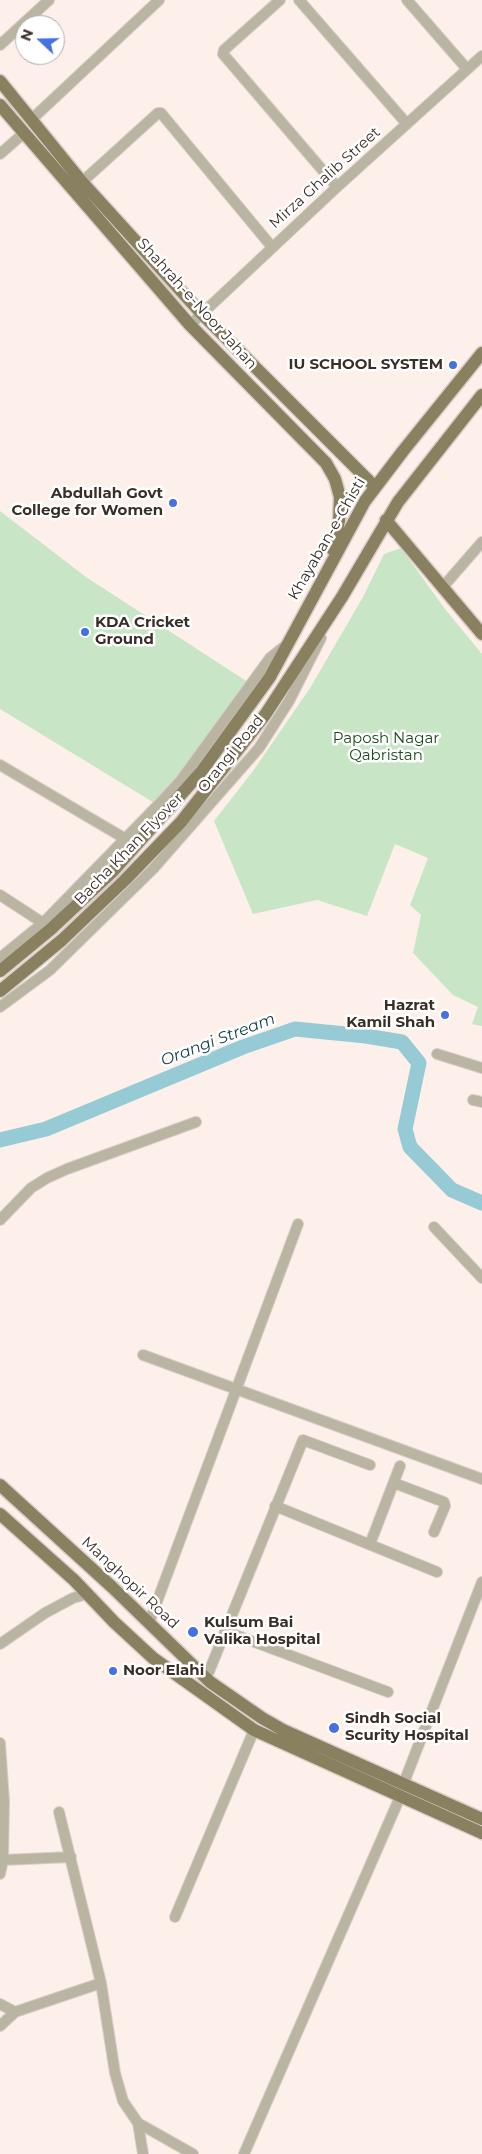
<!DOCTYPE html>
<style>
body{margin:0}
#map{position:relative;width:482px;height:2154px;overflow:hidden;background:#fdf0ea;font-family:Montserrat,sans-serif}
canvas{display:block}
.north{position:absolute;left:15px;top:15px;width:50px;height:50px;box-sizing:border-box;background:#fff;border:1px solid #b0aba9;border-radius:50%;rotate:291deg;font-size:14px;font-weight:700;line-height:20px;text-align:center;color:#3a2e28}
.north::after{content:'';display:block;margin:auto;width:18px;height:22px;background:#4671e3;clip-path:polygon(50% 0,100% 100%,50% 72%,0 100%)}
</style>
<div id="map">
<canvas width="482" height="2154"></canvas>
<div class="north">N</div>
</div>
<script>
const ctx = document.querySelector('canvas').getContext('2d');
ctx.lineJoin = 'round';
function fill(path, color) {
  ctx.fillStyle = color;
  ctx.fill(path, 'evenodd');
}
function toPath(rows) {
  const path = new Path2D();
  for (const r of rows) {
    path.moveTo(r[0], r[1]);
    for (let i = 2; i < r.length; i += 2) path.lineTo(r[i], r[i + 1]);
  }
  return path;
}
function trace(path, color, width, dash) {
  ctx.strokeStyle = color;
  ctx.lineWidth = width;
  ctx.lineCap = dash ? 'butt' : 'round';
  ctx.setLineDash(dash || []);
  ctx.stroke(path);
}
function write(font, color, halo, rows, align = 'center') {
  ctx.font = font + ' Montserrat,sans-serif';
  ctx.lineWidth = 5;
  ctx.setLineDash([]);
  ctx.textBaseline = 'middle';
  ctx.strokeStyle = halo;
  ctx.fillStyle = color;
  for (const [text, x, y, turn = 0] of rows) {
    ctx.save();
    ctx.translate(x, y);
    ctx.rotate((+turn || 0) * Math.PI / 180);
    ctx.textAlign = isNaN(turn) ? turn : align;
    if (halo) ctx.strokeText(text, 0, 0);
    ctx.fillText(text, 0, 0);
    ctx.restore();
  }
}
fill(toPath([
 [0,511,86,577,254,686,156,804,0,709],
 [401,548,445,609,482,654,482,1026,472,1024,478,1007,453,995,413,953,421,915,410,905,428,858,395,844,367,916,317,900,253,914,214,821,253,771,310,688,363,597,384,554]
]), '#c8e6c6');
trace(toPath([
 [0,1140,46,1129,243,1047,295,1029,366,1036,402,1042,419,1063,405,1129,410,1147,452,1190,482,1203]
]), '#96cad5', 15);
const minor = toPath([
 [280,0,224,50,223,54,337,187],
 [299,0,407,124],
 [407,0,467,69],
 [0,45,49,0],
 [31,120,159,0],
 [0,154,24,133],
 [82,182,158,113,161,113,272,247],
 [190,325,337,187,482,56],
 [442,588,482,542],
 [0,765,124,838],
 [0,895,43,923],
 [0,958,43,923,160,803,181,780,270,658,285,646],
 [0,1007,50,970,153,869,259,748,289,701,321,638],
 [437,1054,482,1068],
 [473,1100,482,1102],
 [0,1220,31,1188,47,1178,67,1169,196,1122],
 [434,1227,482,1278],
 [143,1355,482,1479],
 [394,1483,444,1502,445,1506,434,1532],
 [275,1506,437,1572],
 [370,1544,400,1466],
 [149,1623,298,1224],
 [225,1631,388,1692],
 [0,1644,45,1613,73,1598,87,1594],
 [206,1679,303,1440,370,1465],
 [0,1743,4,1801,3,1860,0,1874],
 [403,1785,482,1582],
 [59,1812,101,1983,115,2073,123,2101,138,2123,143,2154],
 [3,1860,71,1857],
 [175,1917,254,1730],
 [0,2004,15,2012],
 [0,2026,15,2012,101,1983],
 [138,2123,193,2154],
 [244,2154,400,1797]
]);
const major = toPath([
 [0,81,82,182,201,313,375,487],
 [0,105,190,325,326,463,335,479,340,497,339,521,333,550],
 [386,520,482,634],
 [0,971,51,929,114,870,201,772,270,677,365,501,403,451,482,353],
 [0,991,62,940,125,880,181,822,265,715,342,597,398,502,482,395],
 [0,1485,112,1587,210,1682,262,1718,283,1730,482,1819],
 [0,1514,74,1580,114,1622,153,1658,254,1730,482,1833]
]);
trace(minor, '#dacdc7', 12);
trace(major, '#dacdc7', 15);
trace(minor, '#bab5a3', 10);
trace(major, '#898060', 12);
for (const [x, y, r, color] of [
 [453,365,5,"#4671e3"],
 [173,503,5,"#4671e3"],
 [85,632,5,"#4671e3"],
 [445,1015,5,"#4671e3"],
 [193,1632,6,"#4671e3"],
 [113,1671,5,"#4671e3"],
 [334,1728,6,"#4671e3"]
]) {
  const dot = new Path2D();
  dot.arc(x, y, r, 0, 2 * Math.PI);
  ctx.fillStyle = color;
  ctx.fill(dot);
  trace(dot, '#fff', 2);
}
write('15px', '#3a2e28', '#fff', [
 ["Mirza Ghalib Street",325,178,-42],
 ["Shahrah-e-Noor Jahan",197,304,48],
 ["Khayaban-e-Chisti",327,539,-60],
 ["Orangi Road",231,754,-51],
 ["Bacha Khan Flyover",129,849,-46],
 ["Manghopir Road",130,1583,43]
]);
write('bold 15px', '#3a2e28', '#fff', [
 ["IU SCHOOL SYSTEM",443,365,"right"],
 ["Abdullah Govt",163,494,"right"],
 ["College for Women",163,511,"right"],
 ["KDA Cricket",95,623],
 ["Ground",95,640],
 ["Hazrat",435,1006,"right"],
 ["Kamil Shah",435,1023,"right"],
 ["Kulsum Bai",204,1623],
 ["Valika Hospital",204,1640],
 ["Noor Elahi",123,1671],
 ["Sindh Social",345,1719],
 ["Scurity Hospital",345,1736]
], 'left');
write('15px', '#1f4a1e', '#fff', [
 ["Paposh Nagar",386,739],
 ["Qabristan",386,756]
]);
write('italic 16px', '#0d3e46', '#fff', [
 ["Orangi Stream",218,1040,-21]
]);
</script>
